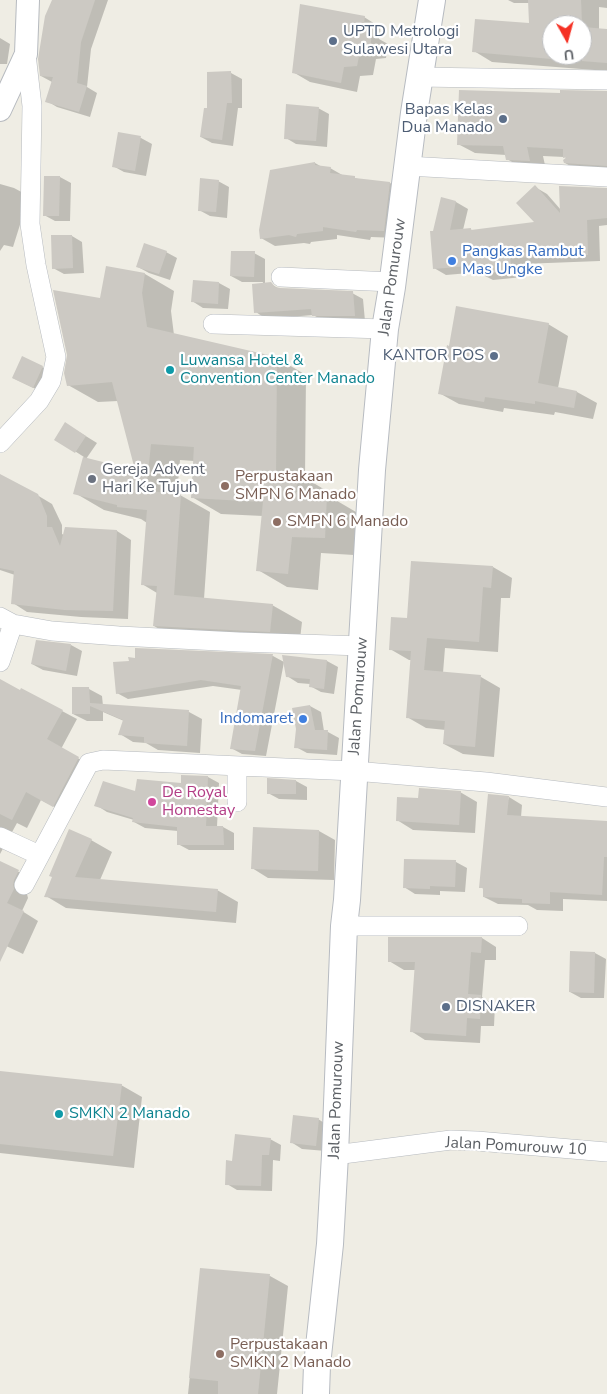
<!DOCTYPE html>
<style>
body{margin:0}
#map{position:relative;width:607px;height:1394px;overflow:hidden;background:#efede4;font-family:"Nunito Sans",sans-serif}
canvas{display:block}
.north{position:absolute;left:542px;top:15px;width:50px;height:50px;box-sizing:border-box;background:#fff;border:1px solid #bebfc1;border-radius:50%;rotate:173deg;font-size:14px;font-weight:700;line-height:20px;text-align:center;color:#5c6065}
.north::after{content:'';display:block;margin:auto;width:18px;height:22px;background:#f53124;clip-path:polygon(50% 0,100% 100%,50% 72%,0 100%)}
</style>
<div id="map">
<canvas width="607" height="1394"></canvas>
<div class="north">U</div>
</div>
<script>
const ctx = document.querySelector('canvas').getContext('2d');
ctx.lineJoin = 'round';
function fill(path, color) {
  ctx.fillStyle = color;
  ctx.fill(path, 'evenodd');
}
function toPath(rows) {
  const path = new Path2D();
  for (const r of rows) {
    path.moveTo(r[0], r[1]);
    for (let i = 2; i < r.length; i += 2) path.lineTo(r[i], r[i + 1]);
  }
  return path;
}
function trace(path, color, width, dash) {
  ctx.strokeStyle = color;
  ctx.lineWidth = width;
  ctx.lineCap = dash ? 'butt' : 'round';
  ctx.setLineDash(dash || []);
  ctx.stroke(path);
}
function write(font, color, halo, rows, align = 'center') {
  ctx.font = font + ' "Nunito Sans",sans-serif';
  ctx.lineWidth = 4.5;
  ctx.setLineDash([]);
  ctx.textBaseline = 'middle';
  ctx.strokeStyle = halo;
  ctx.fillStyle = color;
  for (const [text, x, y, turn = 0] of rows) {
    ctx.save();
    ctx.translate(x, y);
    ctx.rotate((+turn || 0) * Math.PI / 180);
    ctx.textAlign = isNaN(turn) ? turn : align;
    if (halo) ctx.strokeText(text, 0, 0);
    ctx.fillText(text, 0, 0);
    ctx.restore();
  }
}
fill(toPath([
 [53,0,108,0,91,49,87,87,97,93,90,117,57,107,47,101,52,82,41,76],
 [508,0,607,0,607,8,599,7,599,30,607,31,607,71,492,62,474,51,530,24,530,3,514,3],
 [552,25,582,25,582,55,552,55],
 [364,17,380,27,379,39,388,44,386,58,376,59,373,75,360,76,357,92,310,82,293,72],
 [0,38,10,44,7,64,0,64],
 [231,73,242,79,242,108,238,108,233,146,212,143,201,137,208,110],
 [607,92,607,173,581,172,565,163,567,158,564,157,543,156,546,170,524,169,507,159,506,155,475,153,458,144,561,95],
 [318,108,329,114,327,147,296,144,286,138],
 [119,134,141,138,152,144,146,176,124,172,113,166],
 [315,163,322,167,330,168,344,176,355,178,358,179,390,183,404,191,398,238,371,237,370,240,337,235,337,239,311,242,310,244,304,243,275,246,261,238],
 [60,177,71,183,70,221,55,221,44,215],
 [218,181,229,187,227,218,210,216,199,210],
 [0,184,14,188,29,196,13,247,4,245,0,251],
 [535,187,547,194,561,210,607,189,607,225,599,226,600,261,522,264,523,277,493,280,481,274,481,272,446,275,434,268,434,232,442,199,456,202,468,209,463,230,470,229,474,231,536,223],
 [72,236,82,242,84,273,64,274,53,268],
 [166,252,177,258,170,280,149,273,138,267],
 [254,253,265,259,265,284,271,284,281,290,352,293,363,299,365,321,324,321,313,315,266,319,256,312,263,282,242,282,231,276],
 [107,267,145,274,174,291,171,311,174,335,277,358,306,375,305,478,327,491,327,495,356,512,354,555,321,553,318,590,287,587,258,570,263,516,221,514,192,497,194,461,180,460,177,495,180,495,210,512,204,599,272,605,302,622,299,648,183,643,154,626,157,593,142,584,147,523,141,519,104,510,75,493,84,457,56,439,76,430,97,443,86,459,137,472,118,401,98,402,68,385,101,299],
 [219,283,230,289,228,309,203,308,192,301],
 [548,324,568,336,558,388,577,392,597,403,593,419,555,412,554,415,504,408,503,412,459,404,439,393],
 [42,367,53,373,44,393,13,378],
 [0,487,37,495,52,504,62,525,62,534,64,535,117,531,131,540,128,619,81,617,27,612,13,603,15,575,0,570],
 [493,567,512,578,510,598,501,598,498,652,445,648,443,673,481,677,500,688,494,757,463,754,444,744,446,730,426,728,407,717,412,660,409,660,390,649,408,619],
 [71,645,82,651,77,676,43,670,32,664],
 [137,649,273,656,284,662,266,756,242,754,231,748,242,690,213,686,128,699,117,693,130,662,136,659],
 [284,656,327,661,338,667,334,694,321,692,310,686,310,684,298,683,287,676],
 [89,689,102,696,103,706,189,712,202,719,200,753,158,750,146,743,133,742,120,734,124,721,103,712,103,721,87,721,73,714],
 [310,706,321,712,324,731,328,732,339,738,337,755,307,753,296,747],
 [0,708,62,711,77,719,61,749,94,767,68,814,41,800,27,828,17,823,0,854],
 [208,777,219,783,217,827,223,827,234,833,234,850,189,850,178,844,178,831,145,828,134,822,134,820,107,812,96,805,137,793],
 [269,780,296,781,307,787,307,800,279,799,268,793],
 [460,792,477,802,475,833,413,830,397,820,420,800],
 [509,797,522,805,521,817,607,823,607,901,563,899,563,911,537,910,528,905,498,904,484,897,484,889,480,887],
 [70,831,91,840,112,852,100,880,217,890,238,902,236,923,66,908,46,896],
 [319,831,335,840,334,880,268,878,252,868],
 [405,860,456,862,467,868,465,892,440,891,440,895,415,894,404,887],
 [0,862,34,880,29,889,27,894,28,898,22,911,38,921,23,954,0,943],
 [390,938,482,938,496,947,496,960,485,960,482,997,495,1005,494,1026,481,1026,480,1043,425,1040,411,1031,416,970,404,970,389,961],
 [595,953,606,959,604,998,581,998,570,992],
 [0,1072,121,1085,142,1097,134,1168,0,1153],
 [318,1119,329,1126,326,1151,302,1149,291,1142],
 [270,1139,281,1145,280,1161,273,1160,272,1191,237,1190,227,1184,233,1162],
 [201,1269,270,1276,288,1286,277,1394,188,1394]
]), '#0003');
fill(toPath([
 [52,0,95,0,81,42,77,83,87,86,79,112,45,102,53,77,40,76,38,59,45,16],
 [528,0,581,0,582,25,552,25,552,59,472,52,475,19,529,23],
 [300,4,365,16,363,30,372,33,370,49,360,51,357,66,344,67,341,83,292,73],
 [582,27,607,29,607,63,582,61],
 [231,71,232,103,227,103,222,140,200,137,204,108,207,108,207,72],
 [459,90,560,93,560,90,607,91,607,166,564,163,563,160,567,157,563,158,563,149,527,147,530,161,506,160,503,146,457,145],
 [286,104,319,107,316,141,284,139],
 [118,132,141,136,135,171,112,167],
 [315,162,315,165,331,167,330,173,355,176,355,178,390,182,384,231,357,230,356,232,323,227,323,231,297,234,296,237,289,235,260,239,259,230,270,170],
 [44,176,60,176,59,216,43,216],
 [200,178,219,180,216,212,198,211],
 [535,185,560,213,559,186,607,188,607,218,587,220,588,255,510,258,512,270,480,274,479,265,433,269,430,231,433,231,441,197,456,201,450,230,471,228,471,230,534,222,516,203],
 [51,235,72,235,73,268,52,269],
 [144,243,167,251,159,274,136,267],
 [231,251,255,251,254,277,230,276],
 [106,266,145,273,142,293,147,327,277,357,276,471,298,473,296,492,327,494,325,538,292,537,288,574,256,571,263,502,191,498,194,447,151,444,146,491,181,494,174,595,273,604,270,632,153,626,157,586,141,585,147,510,117,507,117,505,73,494,83,457,135,470,112,382,67,386,64,373,67,355,53,290,100,298],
 [193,280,219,282,218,304,191,302],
 [271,282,275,287,280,288,353,291,355,316,312,316,311,309,254,313,252,284],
 [456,306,549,323,538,383,577,391,574,408,535,401,535,404,485,397,484,402,438,394,447,345,449,346],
 [22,356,43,366,33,388,12,378],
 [65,422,86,436,75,453,54,440],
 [0,474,38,494,47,516,47,527,52,527,60,546,65,527,117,530,113,611,65,610,11,604,14,571,0,568],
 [411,561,493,566,491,588,483,587,479,642,427,638,424,670,481,675,475,747,443,744,445,721,406,718,411,651,389,650,391,617,407,618],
 [36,640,71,644,66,671,31,664],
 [135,648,273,654,255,751,230,749,241,686,201,680,116,694,113,662,129,661,128,657,135,658],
 [282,655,327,660,324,689,309,687,310,679,286,677],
 [0,679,20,690,21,688,63,710,47,739,79,757,53,807,26,792,12,820,0,814],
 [72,687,89,687,90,703,189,710,187,746,144,743,144,737,118,735,123,720,90,706,90,714,72,714],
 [310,705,315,730,328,730,327,750,294,748,296,729,292,708],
 [181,775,208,776,206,826,223,826,224,845,177,845,177,827,132,822,133,818,94,806,103,781,135,791,137,779,181,783],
 [267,778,296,780,296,794,267,794],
 [419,788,461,791,459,825,396,821,397,797,418,798],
 [488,794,509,796,507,815,607,821,607,857,604,857,602,895,550,892,550,904,522,903,522,899,483,897,483,888,479,888],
 [253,827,319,830,318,871,251,869],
 [69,829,92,839,75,877,218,889,216,912,44,897,52,877,49,876],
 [404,859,456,860,455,887,430,886,430,889,403,888],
 [0,861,19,870,14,880,13,885,14,889,7,903,24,911,0,962],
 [388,937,482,937,481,953,471,952,468,994,481,995,480,1019,467,1018,466,1036,410,1032,415,962,388,962],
 [570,951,595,952,594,993,569,992],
 [0,1071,122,1084,113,1156,0,1144],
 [293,1115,319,1118,316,1146,290,1143],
 [235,1134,271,1138,269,1155,262,1155,261,1186,225,1185,226,1160,232,1161],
 [200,1268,270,1274,258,1394,218,1394,218,1381,189,1378]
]), '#ccc9c3');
const minor = toPath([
 [419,77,607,80],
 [407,166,607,177],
 [281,277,392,282],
 [213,324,385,329],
 [0,443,39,401,51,381,56,357,36,265,30,224,32,106,26,54],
 [0,617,13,624,52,631,119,636,239,642,362,646],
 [0,662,13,624],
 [237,767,237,802],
 [0,837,39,855],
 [24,885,89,763,103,760,354,771,486,782,607,797],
 [344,926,518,926],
 [335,1155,451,1140,477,1141,607,1152]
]);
const tertiary = toPath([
 [0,110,26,54,28,0]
]);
const secondary = toPath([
 [316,1394,317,1365,330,1244,335,1155,344,926,347,900,372,470,385,329,392,287,414,113,432,0]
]);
trace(minor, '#b6babf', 20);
trace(tertiary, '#b6babf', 24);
trace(secondary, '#b7bbc1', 28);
trace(minor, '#fff', 19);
trace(tertiary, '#fff', 22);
trace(secondary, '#fff', 26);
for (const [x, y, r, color] of [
 [333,41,5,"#5c6f8a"],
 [503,119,5,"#5c6f8a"],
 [452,261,5,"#3f7fe0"],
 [494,356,5,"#5c6f8a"],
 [170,370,5,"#0f9aa8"],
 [92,479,5,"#6b7280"],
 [225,486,5,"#8d6e63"],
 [277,522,5,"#8d6e63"],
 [303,719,5,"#3f7fe0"],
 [152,802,5,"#d1479c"],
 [446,1007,5,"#5c6f8a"],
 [59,1114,5,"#0f9aa8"],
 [220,1354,5,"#8d6e63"]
]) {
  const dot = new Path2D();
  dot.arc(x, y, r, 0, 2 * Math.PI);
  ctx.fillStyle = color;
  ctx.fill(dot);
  trace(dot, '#fff', 2);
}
write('16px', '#4e5e75', '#fff', [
 ["UPTD Metrologi",343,32],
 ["Sulawesi Utara",343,50],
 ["Bapas Kelas",493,110,"right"],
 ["Dua Manado",493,128,"right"],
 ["KANTOR POS",484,356,"right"],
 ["DISNAKER",456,1007]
], 'left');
write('16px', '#366cbe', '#fff', [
 ["Pangkas Rambut",462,252],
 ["Mas Ungke",462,270],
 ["Indomaret",293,719,"right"]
], 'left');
write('16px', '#5c6065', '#fff', [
 ["Jalan Pomurouw",393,277,-82],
 ["Jalan Pomurouw",359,696,-86],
 ["Jalan Pomurouw",337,1100,-88],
 ["Jalan Pomurouw 10",516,1147,3]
]);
write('16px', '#0d838f', '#fff', [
 ["Luwansa Hotel &",180,361],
 ["Convention Center Manado",180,379],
 ["SMKN 2 Manado",69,1114]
], 'left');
write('16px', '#5b616d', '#fff', [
 ["Gereja Advent",102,470],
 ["Hari Ke Tujuh",102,488]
], 'left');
write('16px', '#785e54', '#fff', [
 ["Perpustakaan",235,477],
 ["SMPN 6 Manado",235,495],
 ["SMPN 6 Manado",287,522],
 ["Perpustakaan",230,1345],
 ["SMKN 2 Manado",230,1363]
], 'left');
write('16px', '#b23c85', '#fff', [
 ["De Royal",162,793],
 ["Homestay",162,811]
], 'left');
</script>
